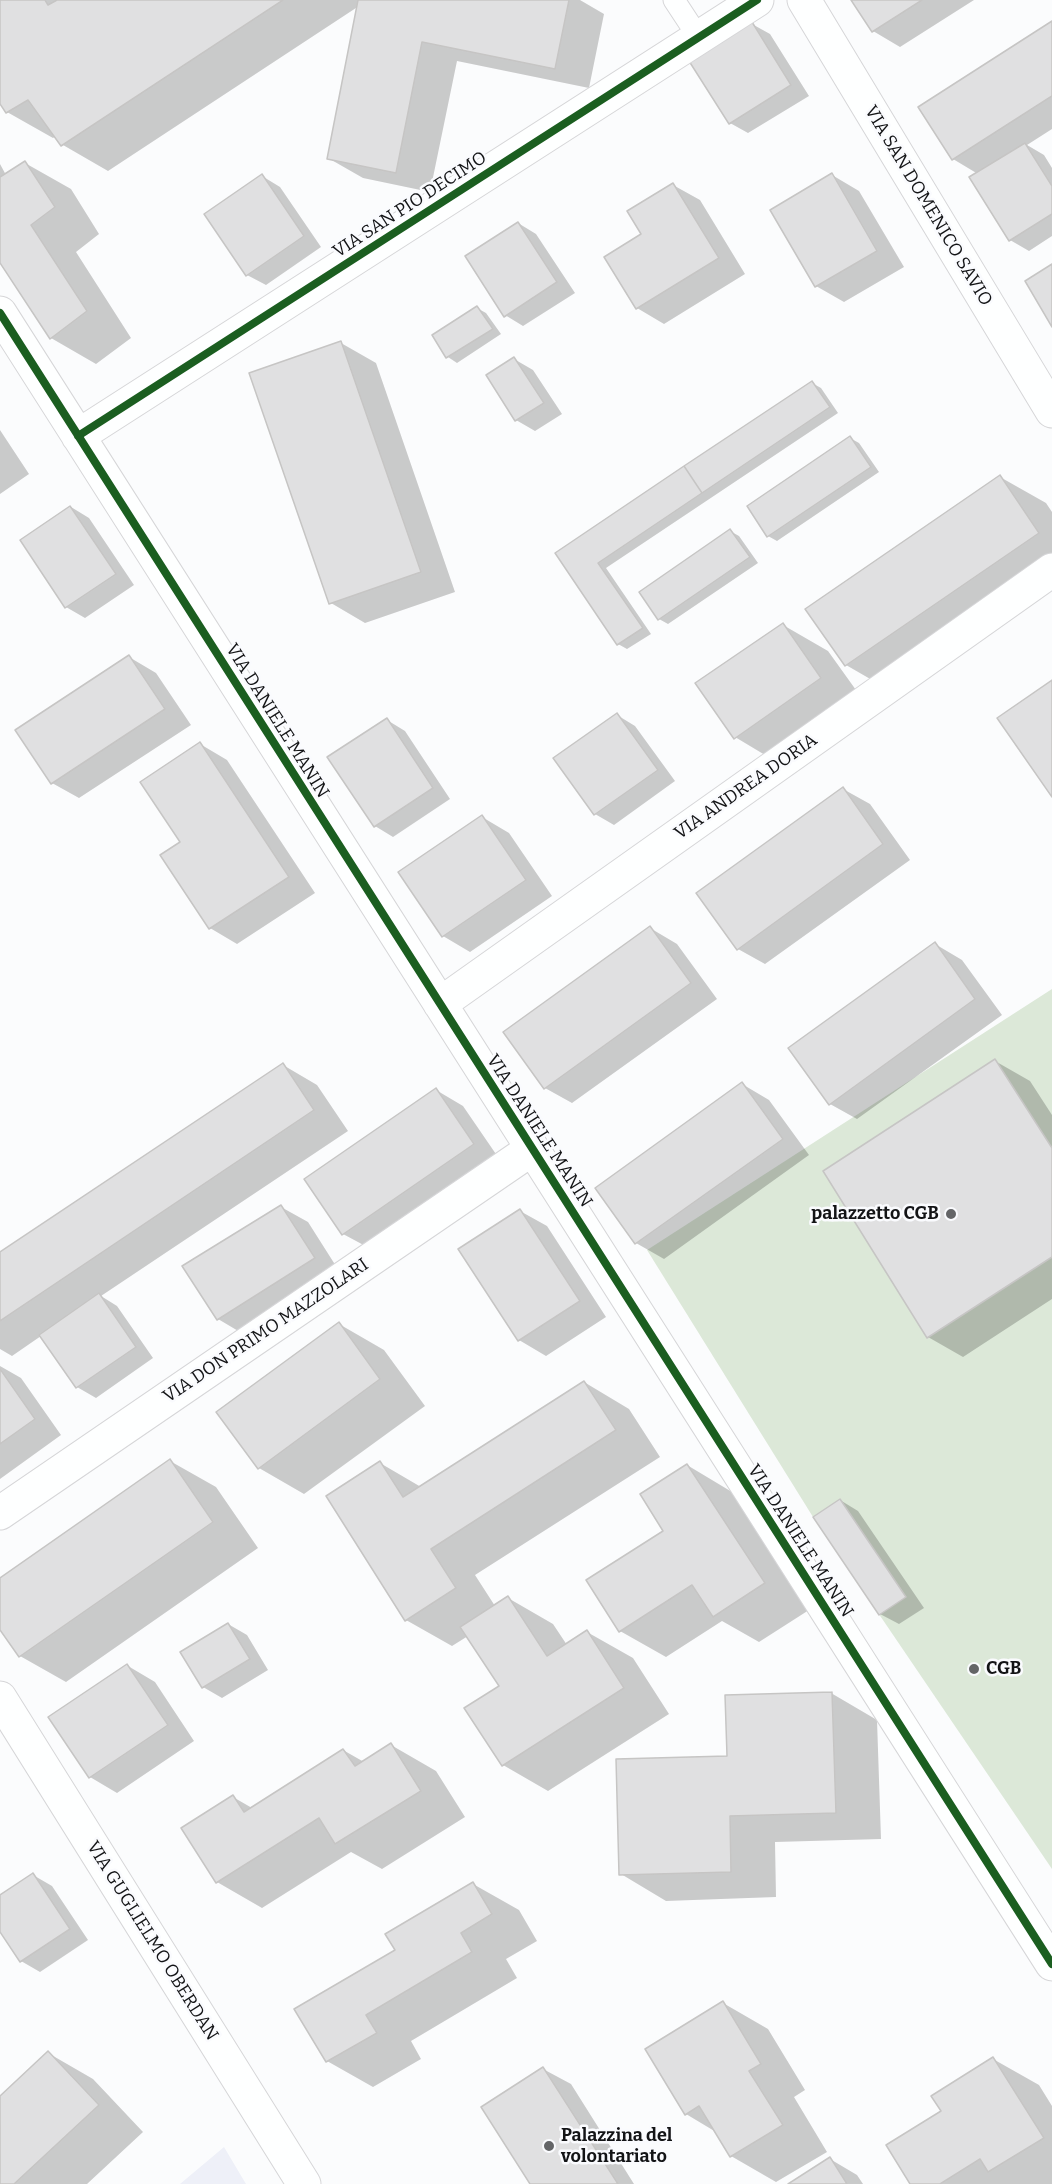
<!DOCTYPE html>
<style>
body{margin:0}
canvas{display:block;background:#fbfcfd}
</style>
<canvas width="1052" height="2184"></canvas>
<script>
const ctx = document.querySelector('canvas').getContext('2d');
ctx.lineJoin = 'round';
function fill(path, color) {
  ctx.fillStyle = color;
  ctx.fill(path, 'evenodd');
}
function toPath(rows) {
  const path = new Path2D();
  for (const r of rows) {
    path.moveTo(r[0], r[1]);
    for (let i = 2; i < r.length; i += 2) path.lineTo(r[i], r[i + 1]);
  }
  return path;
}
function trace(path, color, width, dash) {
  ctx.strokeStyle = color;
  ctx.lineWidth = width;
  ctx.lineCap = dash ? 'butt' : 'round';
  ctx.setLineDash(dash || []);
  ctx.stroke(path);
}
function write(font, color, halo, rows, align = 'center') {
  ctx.font = font + ' Bitter,serif';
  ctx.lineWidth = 5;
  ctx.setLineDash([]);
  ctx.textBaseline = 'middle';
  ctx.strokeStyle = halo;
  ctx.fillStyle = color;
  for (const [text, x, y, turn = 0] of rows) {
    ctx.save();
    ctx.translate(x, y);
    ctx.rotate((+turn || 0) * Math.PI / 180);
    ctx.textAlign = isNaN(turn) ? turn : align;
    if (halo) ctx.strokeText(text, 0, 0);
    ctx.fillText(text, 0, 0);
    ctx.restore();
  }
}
fill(toPath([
 [224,2147,246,2184,180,2184]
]), '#eef0f8');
fill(toPath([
 [1052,989,1052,1869,813,1517,647,1250]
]), '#dce8d8');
fill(toPath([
 [0,0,580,0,604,14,589,88,457,61,430,192,363,178,328,158,359,6,108,171,63,145,56,136,53,138,7,112,0,101],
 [853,0,974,0,900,47,873,31],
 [1052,23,1052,129,1027,145,1044,155,1052,168,1052,236,1029,251,1010,240,978,174,953,159],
 [752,24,770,34,809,96,748,133,730,123],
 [25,163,71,189,99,234,76,252,131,338,96,364,51,338,0,261,0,164,6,175],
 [832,175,859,191,904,267,844,302,816,286,772,210],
 [262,176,280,187,321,247,266,285,247,275],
 [673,185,700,200,745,274,664,324,637,308,643,234],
 [518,223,536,234,575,293,523,326,505,315],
 [477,308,486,313,501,334,457,363,448,357,434,335],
 [341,343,376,363,455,592,365,623,331,603],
 [514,359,533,370,562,414,535,431,516,420],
 [812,383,821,388,838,413,606,568,651,634,627,649,618,644,558,554],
 [0,430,29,474,0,494],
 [850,438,859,443,879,472,777,541,768,536],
 [1000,477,1046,503,1052,512,1052,581,891,691,846,665],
 [71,507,89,518,134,585,85,618,66,607,22,540],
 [730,531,739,536,758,563,668,624,659,619],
 [783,625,828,651,866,704,780,764,735,737],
 [129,657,156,673,191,725,79,798,52,783],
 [617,715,635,726,675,781,614,825,595,814],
 [387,720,405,731,450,799,393,837,375,826],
 [200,744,227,760,315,893,237,944,210,928,182,843],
 [843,789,870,804,910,860,765,964,738,949],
 [482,817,509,833,552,896,470,952,443,936],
 [650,928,677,944,717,999,572,1103,545,1088],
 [935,944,962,960,1002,1015,857,1119,830,1104],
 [995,1061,1030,1081,1052,1115,1052,1299,963,1357,928,1337],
 [283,1065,317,1085,348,1131,101,1296,117,1306,153,1358,96,1398,77,1387,41,1336,12,1356,0,1349,0,1254],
 [742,1084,769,1100,809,1155,664,1259,636,1243,597,1188],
 [436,1090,463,1106,500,1160,371,1249,343,1234],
 [281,1207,308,1222,341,1274,245,1335,218,1319],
 [520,1211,547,1226,606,1317,546,1356,519,1340,460,1249],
 [339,1324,384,1350,425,1406,304,1494,259,1468],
 [0,1366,21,1378,61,1435,0,1479],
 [584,1382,629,1409,660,1457,475,1575,495,1606,508,1598,553,1624,567,1645,587,1632,633,1658,669,1714,548,1791,503,1765,501,1686,468,1636,452,1646,406,1620,380,1463,421,1487],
 [170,1461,216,1487,258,1548,66,1682,20,1656,0,1627,0,1580],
 [687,1465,732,1492,809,1610,759,1642,722,1621,666,1657,620,1631,665,1531],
 [840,1500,858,1511,924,1608,899,1624,880,1614],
 [228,1624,247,1635,268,1670,222,1698,203,1687],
 [128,1666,155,1682,194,1741,117,1793,90,1777],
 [831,1693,877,1720,881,1839,775,1842,776,1897,666,1901,621,1874,728,1758],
 [391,1745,436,1771,465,1817,382,1869,351,1852,262,1908,217,1882,233,1797,252,1808,343,1750,364,1762],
 [33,1875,52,1886,88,1940,40,1972,21,1961,0,1929,0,1897],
 [473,1884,519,1910,537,1941,506,1959,517,1978,411,2041,421,2059,373,2087,327,2061,296,2009,397,1950],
 [723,2003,768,2029,805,2090,794,2097,827,2152,776,2182,731,2156,716,2132,686,2114],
 [48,2053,93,2079,143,2132,87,2184,0,2184,0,2098],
 [993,2059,1039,2085,1052,2106,1052,2184,912,2184,943,2111],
 [543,2069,571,2084,634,2184,532,2184],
 [830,2159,857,2175,863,2184,791,2184]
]), '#0003');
const building = toPath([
 [0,0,45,0,48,5,57,0,283,0,61,146,28,100,6,113,0,104,0,0],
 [358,0,569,0,555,69,422,42,396,173,327,159,358,0],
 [851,0,922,0,872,32,851,0],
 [1052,21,1052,96,952,160,918,107,1052,21],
 [752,22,791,85,729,124,689,61,752,22],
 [1025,143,1052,186,1052,214,1009,241,969,177,1025,143],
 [25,161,55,207,31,225,87,311,50,339,0,263,0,177,25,161],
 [832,173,877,251,815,287,770,210,832,173],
 [262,174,304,236,246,276,204,214,262,174],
 [673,183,719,258,636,309,604,257,641,234,627,211,673,183],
 [518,222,557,282,504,317,465,256,518,222],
 [1052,264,1052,327,1025,281,1052,264],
 [477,306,493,329,446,358,432,335,477,306],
 [341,341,421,572,329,604,249,373,341,341],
 [514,357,544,403,515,421,486,375,514,357],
 [812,381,830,407,702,493,684,466,812,381],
 [850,436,871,467,767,537,747,506,850,436],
 [684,466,702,493,598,563,643,628,617,645,555,553,684,466],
 [1000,475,1039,533,845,666,805,609,1000,475],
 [70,506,116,574,65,608,20,540,70,506],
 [730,529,750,557,658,620,639,592,730,529],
 [783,623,821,678,734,739,695,683,783,623],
 [129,655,165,709,51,784,15,730,129,655],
 [1052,680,1052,797,997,718,1052,680],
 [617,713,658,770,594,815,553,758,617,713],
 [387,718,433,788,374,827,327,757,387,718],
 [200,742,289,877,209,929,160,855,180,842,140,782,200,742],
 [843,787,883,844,737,950,696,893,843,787],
 [482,815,526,880,442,937,398,872,482,815],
 [650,926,691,983,544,1089,503,1032,650,926],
 [935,942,975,999,829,1105,788,1048,935,942],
 [995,1059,1052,1148,1052,1257,927,1338,823,1171,995,1059],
 [283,1063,314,1110,0,1321,0,1252,283,1063],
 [742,1082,783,1139,635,1244,595,1188,742,1082],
 [436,1088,474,1144,342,1235,304,1179,436,1088],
 [281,1205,315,1258,217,1320,182,1266,281,1205],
 [520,1209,580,1301,518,1341,458,1249,520,1209],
 [99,1293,136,1347,76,1388,39,1335,99,1293],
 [339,1322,380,1379,258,1469,216,1412,339,1322],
 [0,1369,35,1419,0,1444,0,1369],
 [584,1381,616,1430,431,1549,456,1588,405,1621,326,1496,380,1461,403,1497,584,1381],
 [170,1459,213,1522,19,1657,0,1630,0,1578,170,1459],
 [687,1464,765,1583,713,1617,692,1585,619,1632,586,1580,663,1531,640,1494,687,1464],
 [840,1499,906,1597,879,1615,813,1517,840,1499],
 [508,1596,547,1656,587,1630,624,1688,502,1766,464,1708,499,1686,460,1627,508,1596],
 [228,1623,250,1659,202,1688,180,1652,228,1623],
 [127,1664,168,1725,89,1778,48,1717,127,1664],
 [832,1692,836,1813,730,1816,731,1872,619,1875,616,1759,727,1756,725,1695,832,1692],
 [391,1743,421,1791,335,1844,319,1818,216,1883,181,1828,233,1795,244,1812,343,1749,355,1766,391,1743],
 [33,1873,70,1929,20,1962,0,1932,0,1895,33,1873],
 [473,1882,492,1914,461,1933,472,1952,366,2015,377,2033,326,2062,294,2009,395,1950,385,1934,473,1882],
 [723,2001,761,2064,749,2071,783,2125,730,2157,699,2106,685,2115,645,2049,723,2001],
 [48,2051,99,2105,14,2184,0,2184,0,2096,48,2051],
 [993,2057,1044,2138,988,2172,980,2159,940,2184,910,2184,886,2145,941,2111,931,2096,993,2057],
 [543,2067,618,2184,530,2184,481,2107,543,2067],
 [830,2157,847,2184,788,2184,830,2157]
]);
fill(building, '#e0e0e1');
trace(building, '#c6c5c4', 1.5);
const service = toPath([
 [674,0,699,38]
]);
const minor = toPath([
 [804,0,1052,411],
 [0,313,1052,1964],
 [78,436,757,0],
 [440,1004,1052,570],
 [0,1513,532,1149],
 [0,1698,304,2184]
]);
trace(service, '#d6d6d8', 23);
trace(minor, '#d6d6d8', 35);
trace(service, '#feffff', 21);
trace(minor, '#feffff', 33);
trace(toPath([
 [0,313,1052,1964],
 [78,436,757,0]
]), '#1b5e20', 8);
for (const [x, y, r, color] of [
 [951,1214,6,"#646567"],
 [974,1669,6,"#646567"],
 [549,2146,6,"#646567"]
]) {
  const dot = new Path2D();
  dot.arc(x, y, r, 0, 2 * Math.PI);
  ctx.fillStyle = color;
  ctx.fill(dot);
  trace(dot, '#fafbfe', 2);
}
write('18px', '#131416', '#fafbfe', [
 ["VIA SAN PIO DECIMO",410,205,-33],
 ["VIA SAN DOMENICO SAVIO",928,206,59],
 ["VIA DANIELE MANIN",277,721,58],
 ["VIA ANDREA DORIA",746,787,-35],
 ["VIA DANIELE MANIN",539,1131,57],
 ["VIA DON PRIMO MAZZOLARI",266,1331,-34],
 ["VIA DANIELE MANIN",800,1541,57],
 ["VIA GUGLIELMO OBERDAN",152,1941,58]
]);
write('bold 18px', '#131416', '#fafbfe', [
 ["palazzetto CGB",939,1214,"right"],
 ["CGB",986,1669],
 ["Palazzina del",561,2136],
 ["volontariato",561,2157]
], 'left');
</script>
